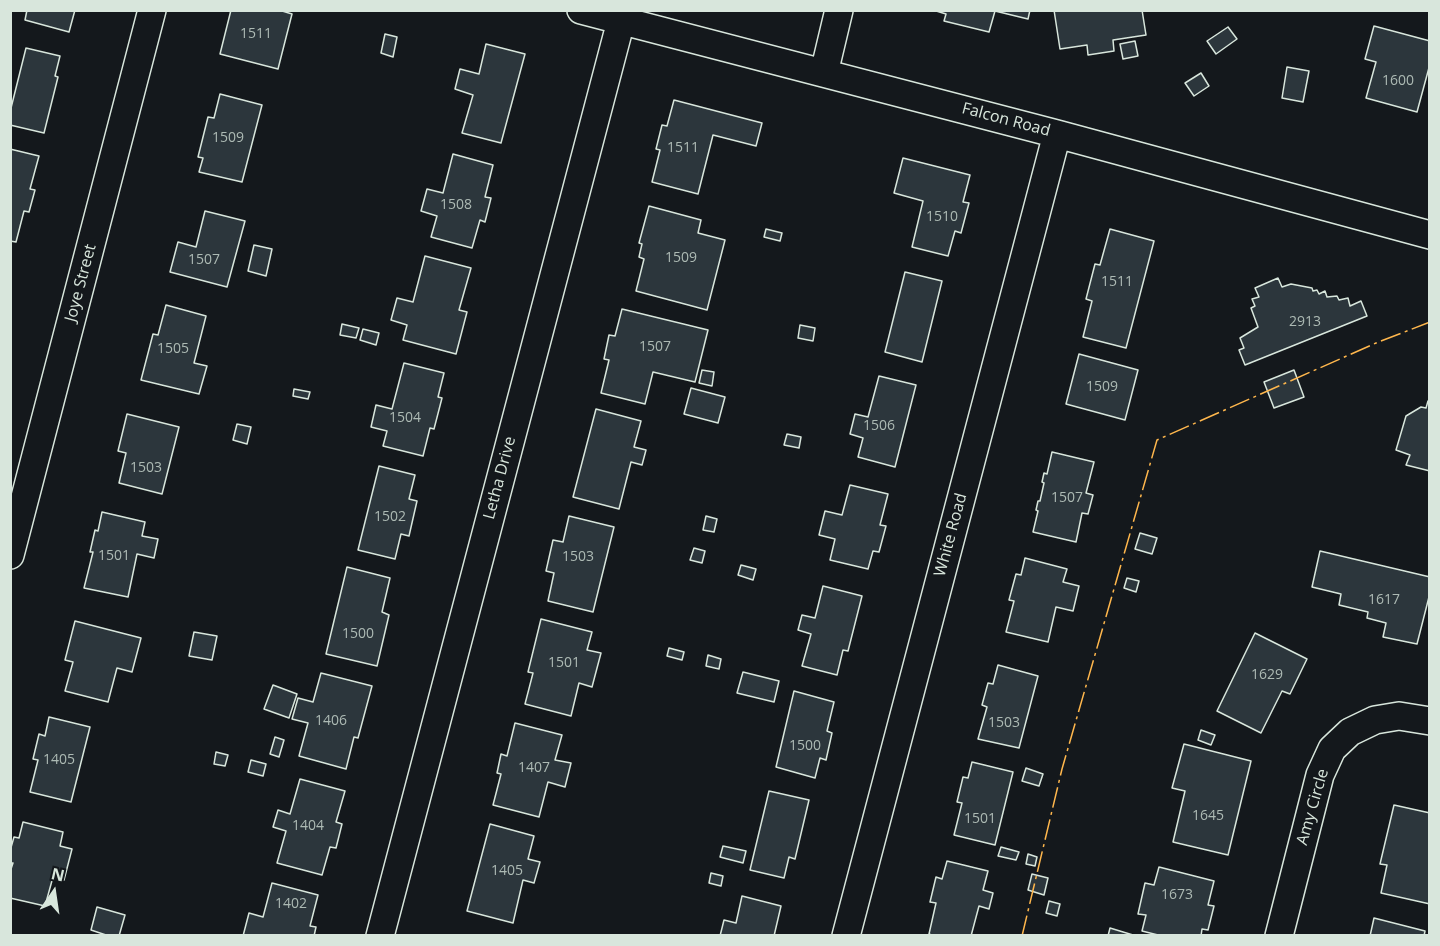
<!DOCTYPE html>
<style>
body{margin:0}
#map{position:relative;width:1440px;height:946px;overflow:hidden;background:#14181c;font-family:"Open Sans",sans-serif}
canvas{display:block}
.frame{position:absolute;inset:0;border:12px solid #d8e6dc;pointer-events:none}
.north{position:absolute;left:24px;top:862px;width:60px;height:60px;-webkit-text-stroke:4px #14181c;paint-order:stroke;rotate:13deg;font-size:16px;font-weight:700;line-height:24px;text-align:center;color:#d8e6dc}
.north::after{content:'';display:block;margin:auto;width:21px;height:27px;background:#d8e6dc;clip-path:polygon(50% 0,100% 100%,50% 72%,0 100%)}
</style>
<div id="map">
<canvas width="1440" height="946"></canvas>
<div class="frame"></div>
<div class="north">N</div>
</div>
<script>
const ctx = document.querySelector('canvas').getContext('2d');
ctx.lineJoin = 'round';
function fill(path, color) {
  ctx.fillStyle = color;
  ctx.fill(path, 'evenodd');
}
function toPath(rows) {
  const path = new Path2D();
  for (const r of rows) {
    path.moveTo(r[0], r[1]);
    for (let i = 2; i < r.length; i += 2) path.lineTo(r[i], r[i + 1]);
  }
  return path;
}
function trace(path, color, width, dash) {
  ctx.strokeStyle = color;
  ctx.lineWidth = width;
  ctx.lineCap = dash ? 'butt' : 'round';
  ctx.setLineDash(dash || []);
  ctx.stroke(path);
}
function write(font, color, halo, rows, align = 'center') {
  ctx.font = font + ' "Open Sans",sans-serif';
  ctx.lineWidth = 4.5;
  ctx.setLineDash([]);
  ctx.textBaseline = 'middle';
  ctx.strokeStyle = halo;
  ctx.fillStyle = color;
  for (const [text, x, y, turn = 0] of rows) {
    ctx.save();
    ctx.translate(x, y);
    ctx.rotate((+turn || 0) * Math.PI / 180);
    ctx.textAlign = isNaN(turn) ? turn : align;
    if (halo) ctx.strokeText(text, 0, 0);
    ctx.fillText(text, 0, 0);
    ctx.restore();
  }
}
const building = toPath([
 [27,10,75,10,69,32,25,20,27,10],
 [231,10,279,10,292,14,278,69,220,54,231,10],
 [933,10,1030,10,1028,19,995,11,989,32,944,21,946,14,933,10],
 [1054,10,1142,10,1146,35,1113,40,1114,51,1088,55,1087,45,1060,49,1054,10],
 [1374,26,1430,41,1430,64,1417,112,1366,98,1376,62,1365,59,1374,26],
 [1228,27,1237,39,1216,54,1207,41,1228,27],
 [385,34,397,37,393,57,381,53,385,34],
 [1135,41,1138,56,1123,59,1120,44,1135,41],
 [486,44,525,54,501,143,462,133,473,95,455,89,460,69,479,74,486,44],
 [26,48,60,56,55,76,58,77,44,133,10,125,10,112,26,48],
 [1287,67,1309,71,1303,102,1282,98,1287,67],
 [1201,73,1209,86,1194,96,1185,83,1201,73],
 [220,94,262,105,242,182,199,172,203,158,198,157,208,117,214,118,220,94],
 [674,100,762,123,756,146,713,135,698,194,652,182,660,150,656,149,662,125,667,126,674,100],
 [10,149,39,156,30,189,35,190,29,212,24,211,16,242,10,241,10,149],
 [453,154,493,165,485,197,491,198,485,222,480,220,472,248,431,237,437,216,421,211,427,189,443,193,453,154],
 [903,158,970,175,963,202,969,203,961,233,955,231,948,256,912,247,923,201,894,193,903,158],
 [649,206,701,220,698,233,725,240,707,310,636,291,644,259,639,257,642,244,639,243,649,206],
 [205,211,245,221,227,287,170,272,178,242,196,247,205,211],
 [766,229,782,233,780,241,764,237,766,229],
 [1110,229,1154,241,1126,348,1083,337,1092,301,1086,299,1095,264,1100,265,1110,229],
 [254,245,272,249,266,276,248,271,254,245],
 [425,256,471,268,459,310,467,312,456,354,403,340,407,325,391,320,397,298,413,302,425,256],
 [905,272,942,281,922,362,885,352,905,272],
 [1278,278,1282,287,1291,284,1312,288,1313,291,1317,290,1319,294,1325,291,1327,297,1337,296,1339,300,1348,298,1350,306,1361,301,1367,316,1245,365,1239,350,1244,348,1240,338,1258,327,1251,308,1255,306,1252,299,1259,297,1255,288,1278,278],
 [166,305,206,316,194,363,207,366,199,394,141,380,153,334,158,335,166,305],
 [622,309,708,330,695,382,653,372,645,404,601,393,609,360,604,359,609,335,615,336,622,309],
 [342,324,359,328,356,338,340,335,342,324],
 [800,325,815,328,813,341,798,338,800,325],
 [363,329,379,333,376,345,360,340,363,329],
 [1079,354,1138,370,1125,420,1066,404,1079,354],
 [404,363,444,373,438,397,442,398,434,429,430,428,423,456,383,446,387,431,371,427,376,405,392,409,404,363],
 [702,370,714,372,712,386,699,383,702,370],
 [1294,370,1304,397,1274,408,1264,382,1294,370],
 [879,376,916,385,895,467,858,457,863,438,850,434,855,414,868,417,879,376],
 [691,388,725,397,718,423,684,414,691,388],
 [294,389,310,392,308,399,293,396,294,389],
 [1428,401,1430,401,1430,471,1406,465,1410,455,1396,450,1406,416,1421,407,1426,408,1428,401],
 [596,409,641,421,634,447,646,450,642,465,631,462,619,509,573,497,596,409],
 [127,414,179,427,162,494,119,483,126,453,118,451,127,414],
 [237,424,251,427,247,444,233,440,237,424],
 [787,434,801,437,799,448,784,445,787,434],
 [1052,452,1094,462,1086,493,1093,495,1088,514,1082,513,1076,542,1033,532,1038,511,1036,510,1038,501,1040,501,1044,483,1042,482,1044,473,1047,474,1052,452],
 [379,466,415,475,409,499,417,501,409,536,401,534,395,559,358,550,379,466],
 [850,485,888,494,880,525,886,526,879,552,873,551,868,569,830,560,835,539,819,535,825,511,842,515,850,485],
 [102,512,145,522,142,536,158,539,154,558,137,554,128,597,84,588,93,552,90,552,95,530,98,531,102,512],
 [569,516,614,527,593,612,548,601,554,573,546,571,553,540,563,542,569,516],
 [706,516,717,519,714,532,703,530,706,516],
 [1140,533,1157,538,1152,554,1135,549,1140,533],
 [694,548,705,551,702,563,690,560,694,548],
 [1320,551,1430,577,1430,593,1417,644,1383,637,1386,623,1367,618,1368,612,1339,605,1341,594,1312,587,1320,551],
 [1025,558,1067,569,1063,582,1079,586,1073,611,1056,607,1048,642,1006,632,1014,601,1009,600,1016,574,1021,575,1025,558],
 [741,565,756,569,753,580,738,575,741,565],
 [347,567,390,578,382,612,389,615,377,666,326,654,347,567],
 [1127,578,1139,581,1136,592,1124,588,1127,578],
 [823,586,862,596,848,651,843,650,837,675,802,666,811,634,798,630,802,615,815,618,823,586],
 [541,619,592,632,587,650,601,653,592,687,579,683,571,716,525,704,533,673,528,672,541,619],
 [75,621,141,638,132,672,117,668,108,702,65,691,73,662,65,660,75,621],
 [194,632,217,636,212,660,189,656,194,632],
 [1255,633,1307,659,1290,694,1282,691,1261,733,1217,711,1255,633],
 [669,648,684,652,682,660,667,656,669,648],
 [708,655,721,659,719,669,706,666,708,655],
 [998,665,1038,676,1019,748,978,739,987,707,982,705,988,683,993,684,998,665],
 [743,672,779,681,774,702,737,693,743,672],
 [321,673,372,686,358,738,354,737,346,769,299,756,308,723,292,719,298,698,313,702,321,673],
 [273,685,297,694,289,718,264,709,273,685],
 [794,691,834,702,827,731,832,733,826,760,820,758,815,778,776,767,794,691],
 [49,717,90,727,71,802,30,792,38,760,33,759,39,734,45,736,49,717],
 [515,723,562,735,555,760,571,763,565,787,548,782,539,817,493,805,501,774,497,773,501,754,507,756,515,723],
 [1201,730,1215,735,1211,745,1198,740,1201,730],
 [275,737,284,740,279,757,270,754,275,737],
 [1184,744,1251,761,1228,855,1173,842,1185,791,1172,788,1184,744],
 [216,752,228,755,225,766,214,764,216,752],
 [251,760,266,764,263,776,248,772,251,760],
 [972,762,1013,772,995,845,954,835,962,803,957,802,963,777,968,778,972,762],
 [1026,768,1043,774,1039,786,1022,781,1026,768],
 [300,779,345,791,336,822,342,824,336,848,330,847,322,875,277,863,286,831,273,827,278,810,290,814,300,779],
 [769,791,809,800,795,859,789,857,784,878,750,870,769,791],
 [1394,805,1430,813,1430,904,1381,893,1387,865,1380,864,1394,805],
 [23,822,63,832,60,846,72,849,64,880,53,877,45,906,10,898,10,872,13,863,10,863,10,851,14,837,19,838,23,822],
 [490,824,534,836,528,859,540,862,534,883,523,880,513,923,467,911,490,824],
 [723,846,746,851,743,863,720,857,723,846],
 [1001,847,1019,852,1016,860,998,856,1001,847],
 [1028,854,1037,857,1035,866,1026,864,1028,854],
 [947,861,988,871,983,890,993,893,989,909,979,906,971,936,934,936,929,934,936,903,930,902,936,877,942,879,947,861],
 [1159,867,1214,881,1208,905,1214,906,1208,930,1202,929,1201,936,1162,936,1142,931,1146,915,1138,914,1145,883,1154,885,1159,867],
 [711,873,723,876,721,886,709,883,711,873],
 [1032,874,1048,878,1044,895,1028,890,1032,874],
 [272,883,318,895,310,926,316,927,314,936,243,936,249,913,263,917,272,883],
 [742,896,781,906,774,936,720,936,724,920,736,923,742,896],
 [1049,901,1060,904,1057,916,1046,913,1049,901],
 [97,907,125,915,119,936,109,936,91,930,97,907],
 [1374,918,1425,931,1424,936,1370,936,1374,918],
 [1110,928,1133,935,1108,936,1110,928]
]);
fill(building, '#2c363c');
trace(building, '#d8e6dc', 1.5);
const street = toPath([
 [581,10,1057,134,1430,235],
 [824,73,839,10],
 [10,555,152,10],
 [380,936,621,21],
 [846,936,1057,134],
 [1279,936,1320,775,1332,749,1350,732,1375,720,1399,716,1430,721]
]);
trace(street, '#d8e6dc', 30);
trace(street, '#14181c', 27);
trace(toPath([
 [1022,936,1062,769,1157,440,1376,343,1430,322]
]), '#ffb74d', 1.5, [21, 4.5, 3, 4.5]);
write('14px', '#adbab4', null, [
 ["1511",256,34],
 ["1600",1398,81],
 ["1509",228,138],
 ["1511",683,148],
 ["1508",456,205],
 ["1510",942,217],
 ["1509",681,258],
 ["1507",204,260],
 ["1511",1117,282],
 ["2913",1305,322],
 ["1507",655,347],
 ["1505",173,349],
 ["1509",1102,387],
 ["1504",405,418],
 ["1506",879,426],
 ["1503",146,468],
 ["1507",1067,498],
 ["1502",390,517],
 ["1501",114,556],
 ["1503",578,557],
 ["1617",1384,600],
 ["1500",358,634],
 ["1501",564,663],
 ["1629",1267,675],
 ["1406",331,721],
 ["1503",1004,723],
 ["1500",805,746],
 ["1405",59,760],
 ["1407",534,768],
 ["1645",1208,816],
 ["1501",980,819],
 ["1404",308,826],
 ["1405",507,871],
 ["1673",1177,895],
 ["1402",291,904]
]);
write('16px', '#d8e6dc', '#14181c', [
 ["Falcon Road",1006,120,15],
 ["Joye Street",81,283,-75],
 ["Letha Drive",500,478,-75],
 ["White Road",951,535,-75],
 ["Amy Circle",1313,807,-74]
]);
</script>
